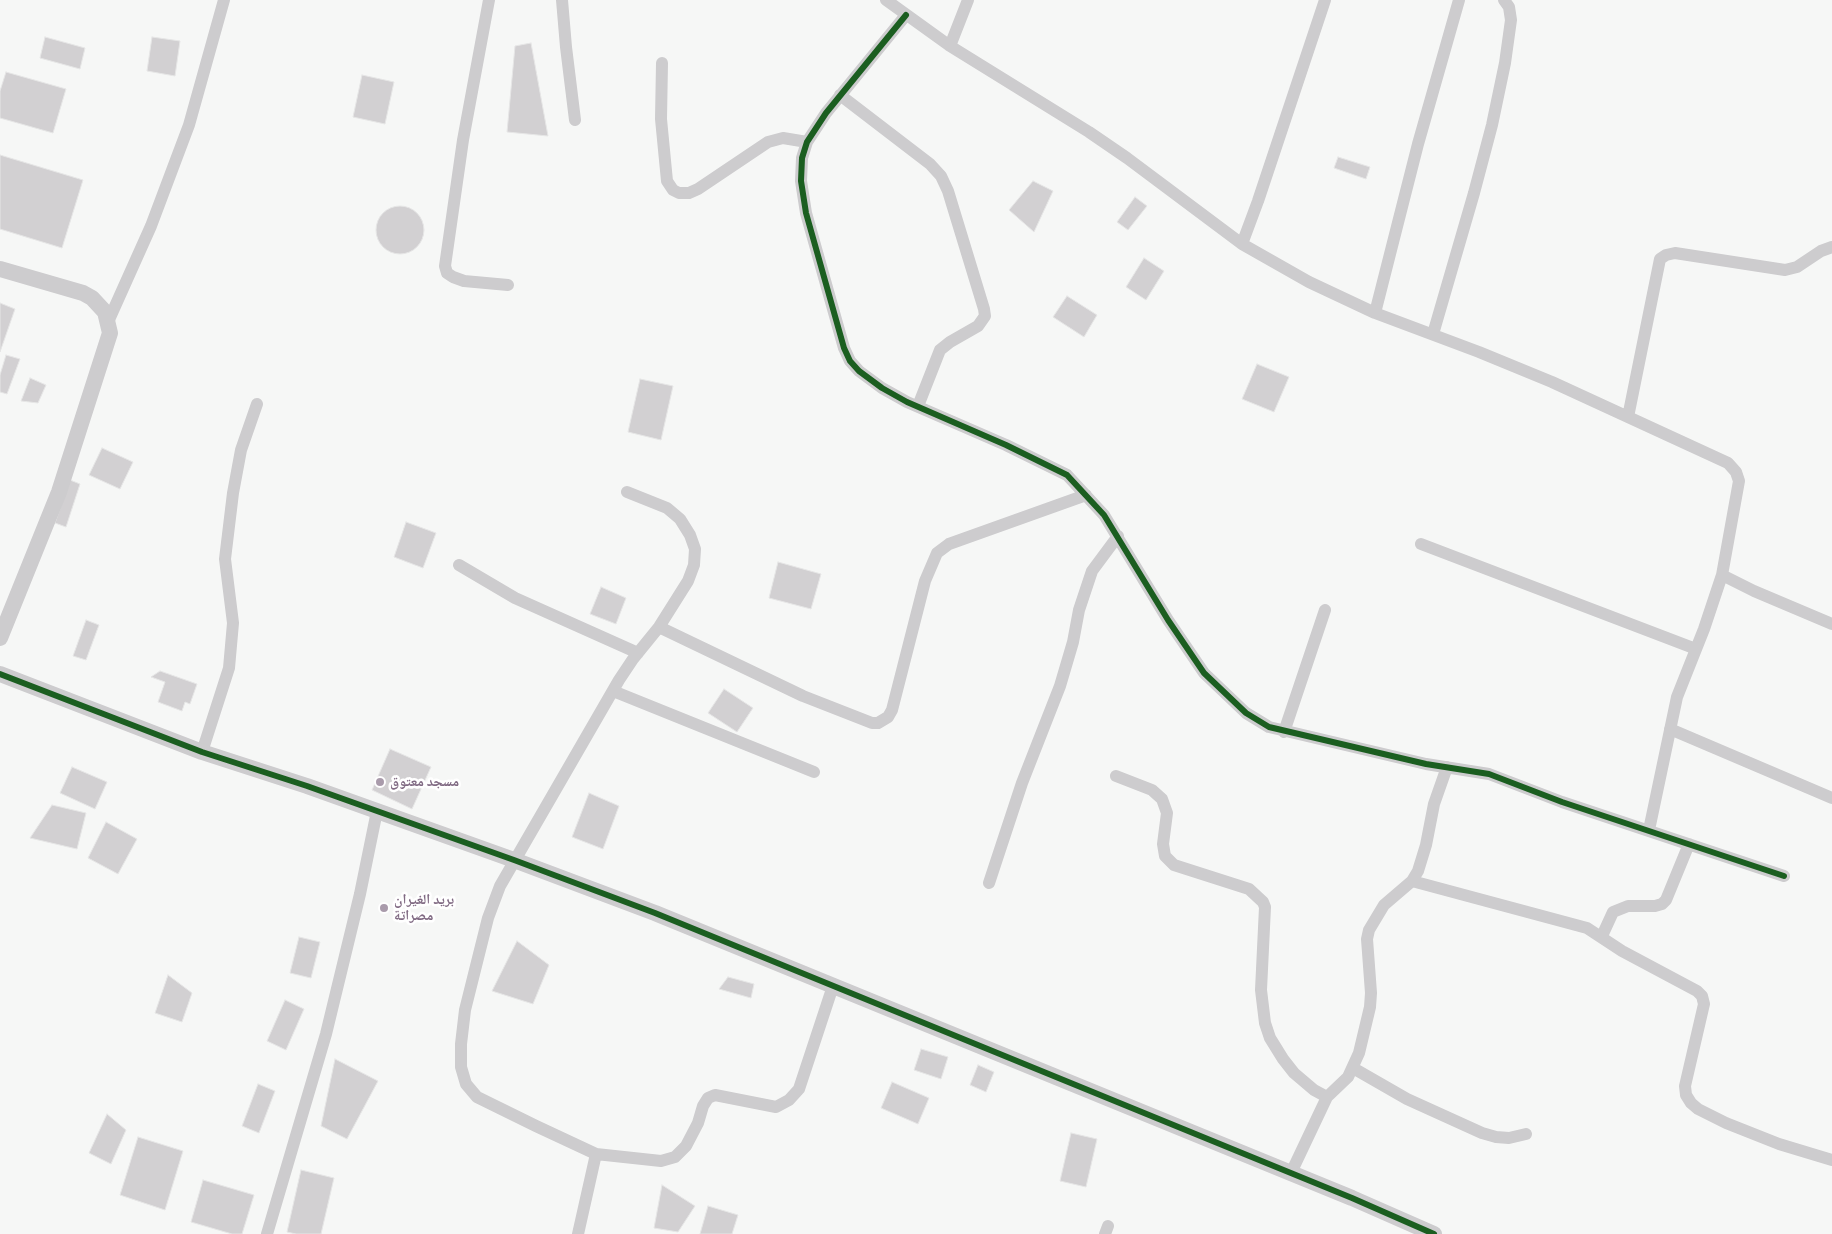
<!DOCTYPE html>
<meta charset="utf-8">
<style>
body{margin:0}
canvas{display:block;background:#f6f7f6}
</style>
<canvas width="1832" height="1234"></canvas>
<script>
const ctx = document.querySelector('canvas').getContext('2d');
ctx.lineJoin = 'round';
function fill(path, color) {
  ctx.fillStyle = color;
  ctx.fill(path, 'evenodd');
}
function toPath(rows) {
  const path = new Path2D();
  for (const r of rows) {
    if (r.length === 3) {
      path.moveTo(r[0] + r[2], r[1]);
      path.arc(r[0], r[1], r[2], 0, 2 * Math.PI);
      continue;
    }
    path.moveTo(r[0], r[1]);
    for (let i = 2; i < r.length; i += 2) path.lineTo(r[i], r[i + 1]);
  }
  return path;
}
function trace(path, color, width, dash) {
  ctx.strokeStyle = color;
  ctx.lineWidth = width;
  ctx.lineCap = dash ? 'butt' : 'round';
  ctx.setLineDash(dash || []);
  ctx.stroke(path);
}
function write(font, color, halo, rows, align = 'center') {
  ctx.font = font + ' "Fira Sans Condensed","Noto Naskh Arabic",sans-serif';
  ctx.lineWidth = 5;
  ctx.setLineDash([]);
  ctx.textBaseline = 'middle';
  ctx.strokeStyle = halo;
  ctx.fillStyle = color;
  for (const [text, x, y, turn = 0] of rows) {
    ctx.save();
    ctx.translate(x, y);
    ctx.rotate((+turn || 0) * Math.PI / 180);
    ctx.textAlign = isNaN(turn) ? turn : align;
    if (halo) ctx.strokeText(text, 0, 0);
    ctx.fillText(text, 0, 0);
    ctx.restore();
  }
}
const building = toPath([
 [45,37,85,48,80,69,40,58,45,37],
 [152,37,180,41,175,76,147,71,152,37],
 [531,43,548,136,507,132,515,46,531,43],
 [6,72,66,89,53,133,0,118,0,91,6,72],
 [362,75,394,82,385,124,353,117,362,75],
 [0,155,83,180,62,248,0,229,0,155],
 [1338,157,1370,167,1366,179,1334,168,1338,157],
 [1033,181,1053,191,1034,232,1009,210,1033,181],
 [1135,197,1147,206,1128,230,1117,222,1135,197],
 [400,230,24],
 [1144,258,1164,271,1146,300,1126,287,1144,258],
 [1067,296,1097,315,1084,337,1053,317,1067,296],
 [0,303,15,309,0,352,0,303],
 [6,355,20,359,7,394,0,392,0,375,6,355],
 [1257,364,1289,377,1274,412,1242,399,1257,364],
 [30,378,46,385,38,403,21,401,30,378],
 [640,379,673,386,661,440,628,432,640,379],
 [102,448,133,462,120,489,89,475,102,448],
 [70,480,80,484,66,527,55,523,70,480],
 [406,522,436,533,423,568,394,557,406,522],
 [778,562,821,574,811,609,769,598,778,562],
 [601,587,626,598,616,624,590,614,601,587],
 [86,620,99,625,86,660,73,656,86,620],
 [160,671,197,684,190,704,185,702,182,711,158,702,165,682,151,677,160,671],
 [724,689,753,708,737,732,708,713,724,689],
 [390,749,431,767,412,809,372,790,390,749],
 [72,767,107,782,95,809,60,793,72,767],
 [589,793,619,806,603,849,572,837,589,793],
 [52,805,86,813,77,849,30,838,52,805],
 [106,822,137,839,118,874,88,858,106,822],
 [299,937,320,942,311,978,290,973,299,937],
 [517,941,549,965,533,1004,492,991,517,941],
 [168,975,192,993,182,1022,155,1013,168,975],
 [728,977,754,984,751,998,719,989,728,977],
 [285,1000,304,1009,286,1050,267,1041,285,1000],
 [921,1049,948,1057,941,1079,914,1070,921,1049],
 [335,1059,378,1081,347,1139,321,1126,335,1059],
 [978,1065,994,1072,986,1092,970,1085,978,1065],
 [892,1082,929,1098,918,1124,881,1108,892,1082],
 [258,1084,275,1091,259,1133,242,1126,258,1084],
 [107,1114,126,1130,111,1164,89,1153,107,1114],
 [1071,1133,1097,1139,1086,1187,1060,1181,1071,1133],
 [138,1137,183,1151,165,1210,120,1195,138,1137],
 [301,1170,334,1178,321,1234,296,1234,287,1232,301,1170],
 [203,1180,254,1195,242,1234,232,1234,191,1222,203,1180],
 [662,1185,695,1206,678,1232,654,1228,662,1185],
 [708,1206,738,1215,732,1234,700,1234,708,1206]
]);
fill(building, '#d2d0d2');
trace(building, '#e6e6e6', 1);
trace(toPath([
 [489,0,463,140,445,266,447,273,453,277,464,281,508,285],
 [562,0,566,47,575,120],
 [886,0,950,46,1089,132,1127,158,1242,244,1309,282,1375,313,1479,352,1552,382,1728,463,1736,472,1739,481,1722,575,1704,629,1677,697,1649,830],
 [906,15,826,113,807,142,802,158,801,181,806,213,844,348,850,361,859,371,882,388,907,402,1006,445,1067,475,1104,515,1168,620,1204,673,1246,713,1269,727,1426,764,1489,774,1562,802,1784,876],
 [950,46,968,0],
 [662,63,661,119,667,181,673,190,679,193,689,193,698,189,768,142,783,138,807,142],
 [840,95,930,164,941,176,948,191,984,309,985,316,978,326,950,342,940,350,918,406],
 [1242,244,1258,201,1325,0],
 [1375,313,1418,144,1459,0],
 [108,322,151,226,189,125,224,0],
 [1433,334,1474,193,1492,125,1505,63,1511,20,1509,7,1504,0],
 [1628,417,1660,259,1666,255,1675,253,1785,270,1797,267,1821,251,1832,247],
 [627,492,667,508,680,519,690,535,695,549,694,565,688,581,659,627,633,659,619,680,500,886,488,918,465,1010,461,1044,461,1067,466,1084,477,1097,536,1126,596,1154,661,1161,675,1157,686,1146,698,1123,703,1106,708,1098,715,1095,776,1107,789,1100,799,1089,833,986],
 [1421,544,1696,649],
 [459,565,515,598,638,653],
 [1722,575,1754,591,1832,624],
 [659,627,803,696,872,723,878,723,888,717,892,710,925,581,937,553,949,544,1086,495],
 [613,691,814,772],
 [1670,729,1832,798],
 [1284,732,1325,610],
 [202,752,229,668,233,623,225,559,233,493,241,450,257,404],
 [1116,776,1152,790,1162,799,1167,813,1163,844,1165,856,1174,865,1249,889,1263,902,1265,907,1261,990,1265,1023,1270,1038,1283,1059,1294,1073,1314,1090,1327,1097],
 [1412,881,1587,928,1622,951,1697,991,1702,996,1704,1004,1685,1086,1686,1095,1691,1103,1698,1109,1726,1123,1779,1144,1832,1160],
 [989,883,1022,783,1060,686,1073,642,1079,610,1092,571,1118,536],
 [1602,936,1613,912,1628,906,1655,906,1662,904,1666,900,1689,844],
 [1353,1068,1407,1099,1482,1133,1496,1137,1509,1138,1526,1134],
 [1291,1173,1327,1097,1348,1077,1359,1053,1370,1007,1371,993,1367,939,1369,930,1384,905,1412,881,1418,871,1426,845,1434,804,1447,767],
 [267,1234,326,1034,360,894,377,811],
 [578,1234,596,1154],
 [1105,1234,1108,1226]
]), '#cdccce', 12);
trace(toPath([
 [0,269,83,293,92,298,105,312,110,333,59,492,0,638],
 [0,674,202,752,307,786,514,860,655,913,1352,1198,1434,1234]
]), '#cdccce', 16);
trace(toPath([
 [906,15,826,113,807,142,802,158,801,181,806,213,844,348,850,361,859,371,882,388,907,402,1006,445,1067,475,1104,515,1168,620,1204,673,1246,713,1269,727,1426,764,1489,774,1562,802,1784,876],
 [0,674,202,752,307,786,514,860,655,913,1352,1198,1434,1234]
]), '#1b5e20', 6);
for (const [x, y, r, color] of [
 [380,782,5,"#a99bab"],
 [384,908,5,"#a99bab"]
]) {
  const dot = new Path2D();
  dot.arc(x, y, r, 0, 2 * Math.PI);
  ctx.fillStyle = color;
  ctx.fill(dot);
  trace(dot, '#fff', 2);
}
write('bold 14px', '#806a83', '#fff', [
 ["مسجد معتوق",390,782],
 ["بريد الغيران",394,900],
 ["مصراتة",394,916]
], 'left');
</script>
